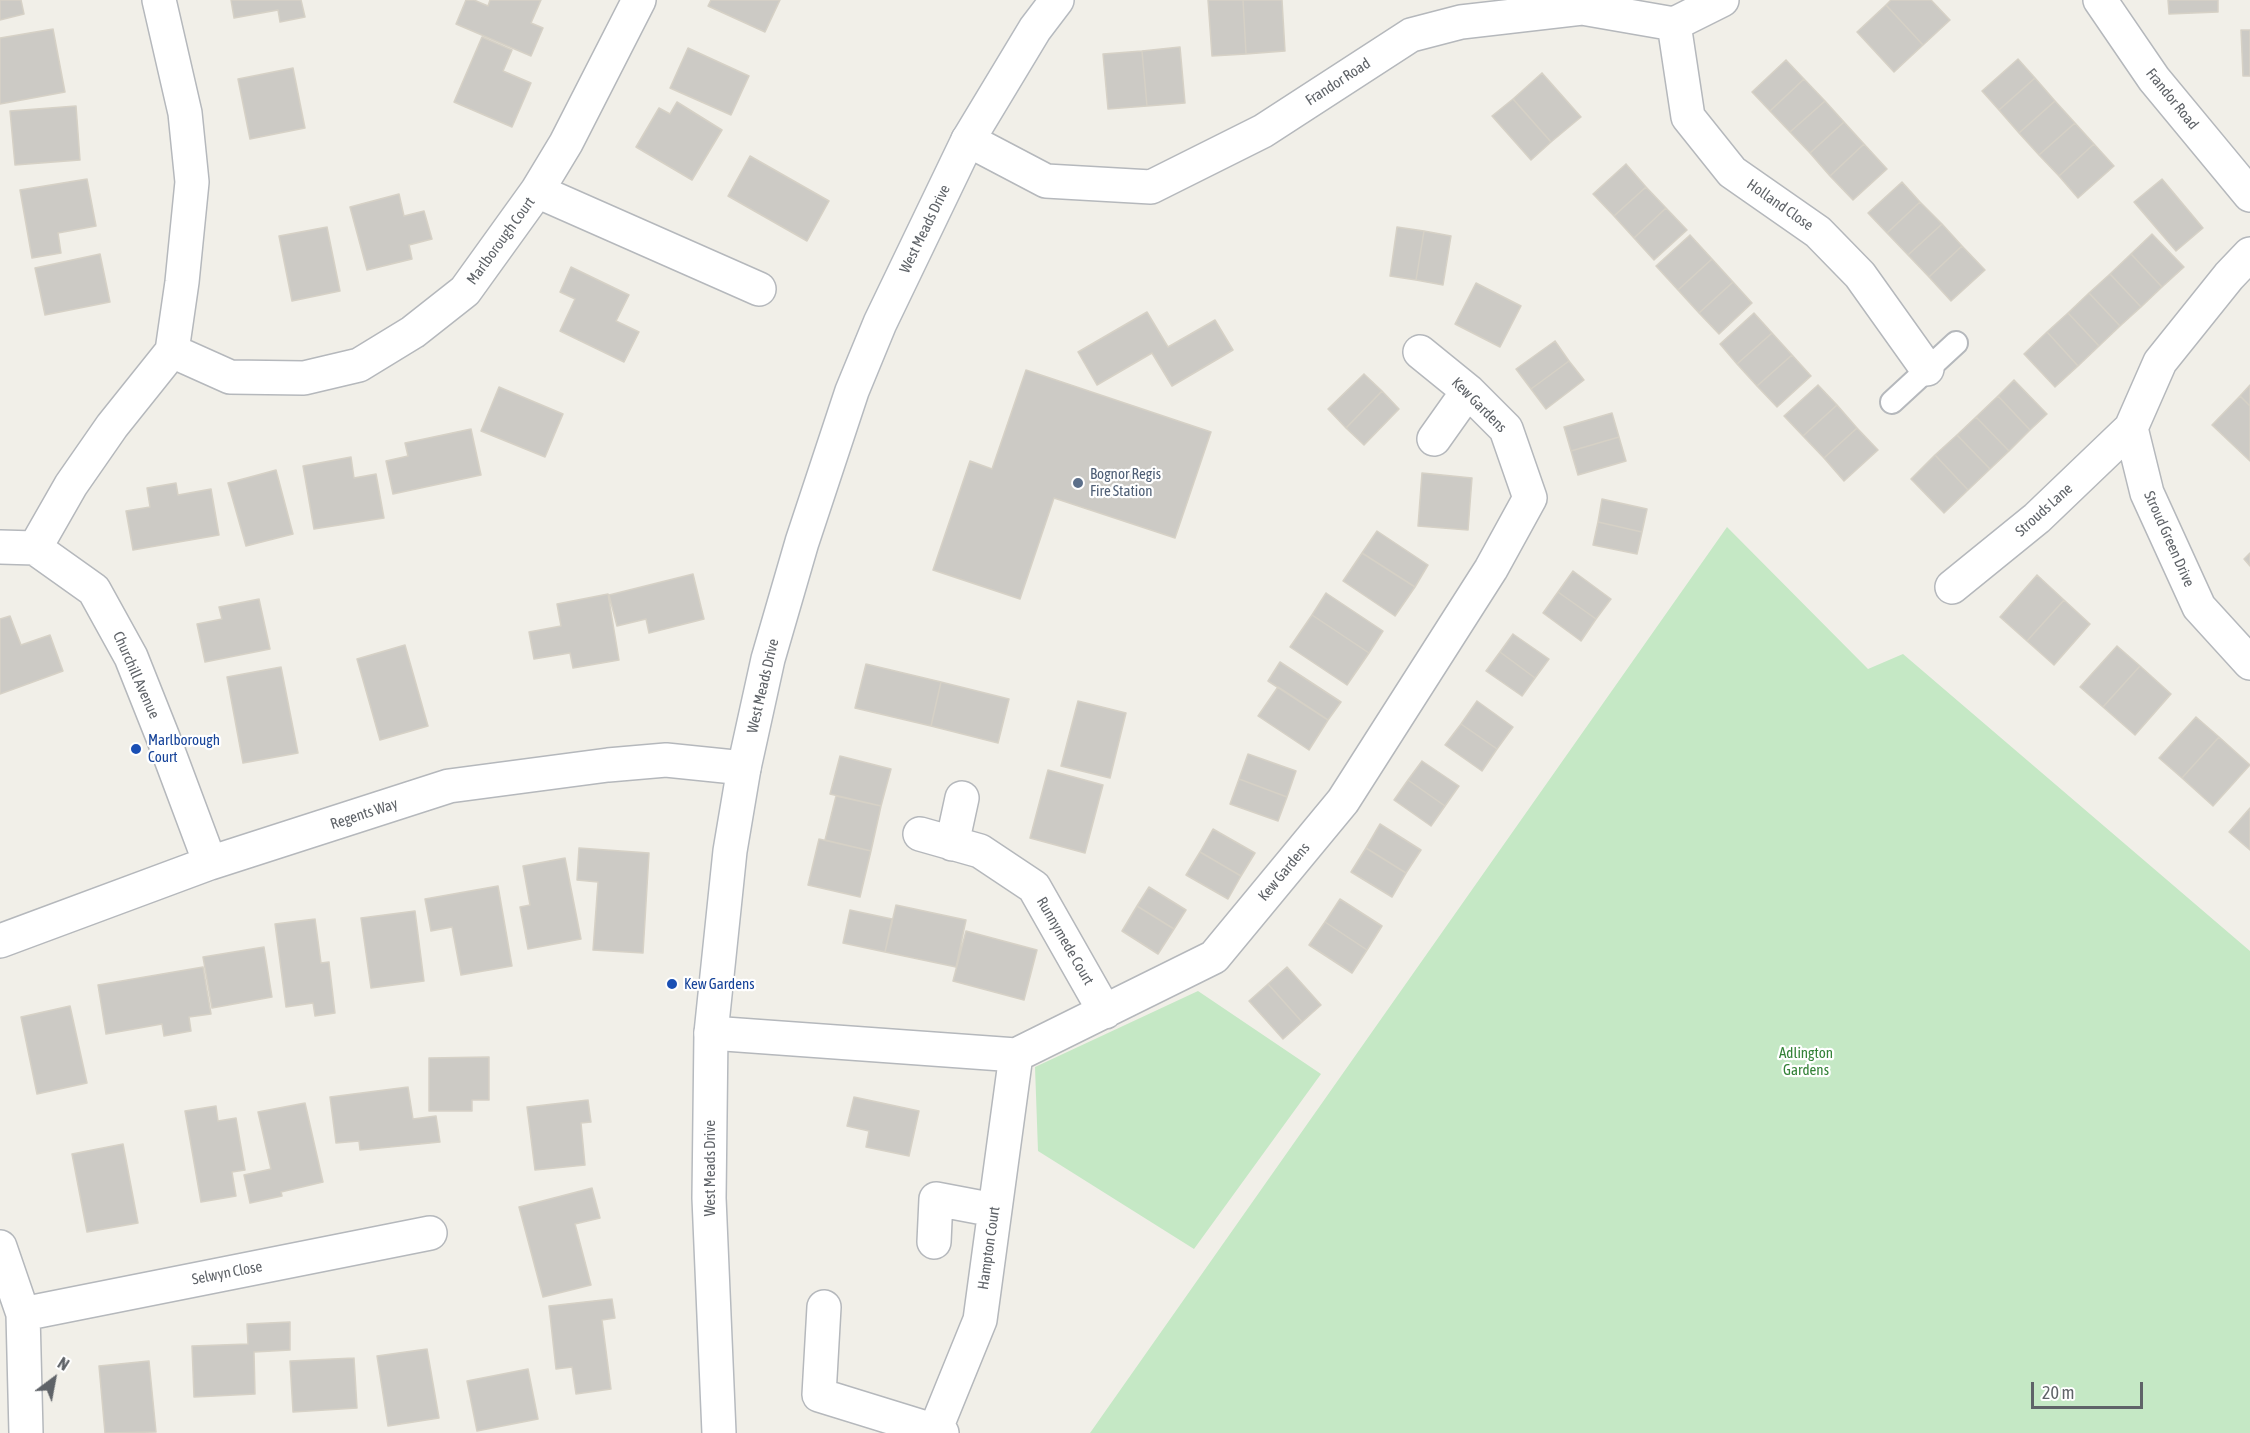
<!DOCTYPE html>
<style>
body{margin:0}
#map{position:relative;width:2250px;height:1433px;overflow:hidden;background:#f1efe8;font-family:"Asap Condensed",sans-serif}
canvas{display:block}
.north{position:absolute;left:24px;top:1349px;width:60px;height:60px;-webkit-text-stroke:4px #fff;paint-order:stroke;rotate:32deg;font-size:16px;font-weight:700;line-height:24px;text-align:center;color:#5f6368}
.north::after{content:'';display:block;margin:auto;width:21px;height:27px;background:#5f6368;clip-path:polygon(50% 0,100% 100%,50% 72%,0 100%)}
.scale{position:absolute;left:2031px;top:1382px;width:112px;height:27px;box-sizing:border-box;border:3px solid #5f6368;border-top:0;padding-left:8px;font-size:18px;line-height:21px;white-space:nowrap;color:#5f6368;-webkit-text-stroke:4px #fff;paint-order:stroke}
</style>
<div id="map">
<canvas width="2250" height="1433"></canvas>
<div class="north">N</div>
<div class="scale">20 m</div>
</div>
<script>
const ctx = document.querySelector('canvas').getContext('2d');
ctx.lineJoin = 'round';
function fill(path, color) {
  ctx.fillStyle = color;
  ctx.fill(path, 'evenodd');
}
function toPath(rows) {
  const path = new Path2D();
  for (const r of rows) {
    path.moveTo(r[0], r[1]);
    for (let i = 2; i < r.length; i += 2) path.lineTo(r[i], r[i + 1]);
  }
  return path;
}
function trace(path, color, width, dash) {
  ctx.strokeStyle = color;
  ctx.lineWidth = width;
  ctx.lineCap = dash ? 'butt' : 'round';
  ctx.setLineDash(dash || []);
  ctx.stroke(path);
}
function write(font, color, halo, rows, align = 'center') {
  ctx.font = font + ' "Asap Condensed",sans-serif';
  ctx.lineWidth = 4.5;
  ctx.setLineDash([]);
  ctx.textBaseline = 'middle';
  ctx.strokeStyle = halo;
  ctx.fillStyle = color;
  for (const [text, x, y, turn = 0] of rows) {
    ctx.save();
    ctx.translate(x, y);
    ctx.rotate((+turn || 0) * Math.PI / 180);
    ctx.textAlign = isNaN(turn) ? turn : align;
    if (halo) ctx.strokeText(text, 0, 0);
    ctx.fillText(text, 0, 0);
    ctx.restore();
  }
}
fill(toPath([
 [1727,527,1868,669,1903,654,2250,951,2250,1433,1090,1433],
 [1198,991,1321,1074,1194,1249,1038,1151,1035,1067]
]), '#c5e8c5');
const building = toPath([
 [0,0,21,0,24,14,0,20,0,0],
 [231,0,301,0,305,17,280,22,278,10,234,18,231,0],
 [466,0,474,0,488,6,490,0,541,0,531,23,543,28,531,56,456,24,466,0],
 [711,0,780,0,765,32,708,6,711,0],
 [1208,0,1243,0,1246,54,1212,56,1208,0],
 [1243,0,1282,0,1285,51,1246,54,1243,0],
 [1891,0,1931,0,1950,20,1923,45,1886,5,1891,0],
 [2168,0,2218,0,2218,12,2169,14,2168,0],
 [1886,5,1923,45,1894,72,1857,32,1886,5],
 [53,29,65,92,0,104,0,38,53,29],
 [2241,30,2250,30,2250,76,2243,76,2241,30],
 [482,37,512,50,503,71,531,83,512,127,454,102,482,37],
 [1180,47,1185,103,1147,106,1142,51,1180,47],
 [688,48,749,76,731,115,670,88,688,48],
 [1142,51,1147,106,1108,109,1103,54,1142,51],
 [2018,59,2035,78,1999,110,1982,91,2018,59],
 [1786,60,1804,79,1770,111,1752,92,1786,60],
 [293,68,305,128,250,139,238,79,293,68],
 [1542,73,1581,117,1551,142,1513,99,1542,73],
 [2035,78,2055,101,2019,133,1999,110,2035,78],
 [1804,79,1825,101,1790,132,1770,111,1804,79],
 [1513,99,1551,142,1531,160,1492,116,1513,99],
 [1825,101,1844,122,1810,153,1790,132,1825,101],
 [2055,101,2075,123,2039,155,2019,133,2055,101],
 [677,102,722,130,692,180,636,147,659,108,670,114,677,102],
 [76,106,80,160,15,165,10,111,76,106],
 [1844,122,1864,144,1830,176,1810,153,1844,122],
 [2075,123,2094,144,2059,176,2039,155,2075,123],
 [1864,144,1887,169,1853,200,1830,176,1864,144],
 [2094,144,2114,166,2078,198,2059,176,2094,144],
 [750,156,829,201,807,241,728,196,750,156],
 [1626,164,1646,187,1614,216,1593,194,1626,164],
 [87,179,96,226,58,233,61,253,32,258,20,190,87,179],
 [2162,179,2203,228,2176,251,2134,202,2162,179],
 [1902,182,1920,202,1887,233,1868,213,1902,182],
 [1646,187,1666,208,1634,238,1614,216,1646,187],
 [399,194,404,216,424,211,432,239,409,245,412,259,367,270,350,207,399,194],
 [1920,202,1942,224,1908,255,1887,233,1920,202],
 [1666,208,1687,230,1654,260,1634,238,1666,208],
 [1942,224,1962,246,1929,277,1908,255,1942,224],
 [327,227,340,291,292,301,279,236,327,227],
 [1397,227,1424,231,1416,280,1390,276,1397,227],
 [1424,231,1451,236,1443,285,1416,280,1424,231],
 [2152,234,2184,267,2162,287,2131,254,2152,234],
 [1690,235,1712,259,1678,290,1656,266,1690,235],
 [1962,246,1985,270,1951,301,1929,277,1962,246],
 [100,254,110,302,45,315,35,268,100,254],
 [2131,254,2162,287,2141,307,2110,274,2131,254],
 [1712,259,1733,282,1699,313,1678,290,1712,259],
 [571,267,629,295,616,321,639,332,624,362,560,331,575,299,560,292,571,267],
 [2110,274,2141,307,2120,326,2089,293,2110,274],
 [1733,282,1752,303,1719,334,1699,313,1733,282],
 [1476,283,1521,306,1500,347,1455,324,1476,283],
 [2089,293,2120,326,2099,346,2068,313,2089,293],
 [1147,312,1168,347,1215,320,1233,350,1172,386,1152,353,1097,385,1078,352,1147,312],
 [1754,313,1772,333,1737,364,1720,344,1754,313],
 [2068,313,2099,346,2078,366,2047,332,2068,313],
 [2047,332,2078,366,2055,387,2024,354,2047,332],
 [1772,333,1792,355,1757,386,1737,364,1772,333],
 [1555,341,1569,361,1531,389,1516,369,1555,341],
 [1792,355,1811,376,1777,407,1757,386,1792,355],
 [1569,361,1584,380,1546,409,1531,389,1569,361],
 [1026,370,1211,432,1175,538,1054,498,1020,599,933,570,970,461,992,469,1026,370],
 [1364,374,1382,391,1346,428,1328,409,1364,374],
 [2014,380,2047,414,2030,430,1998,396,2014,380],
 [1818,385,1837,405,1803,436,1784,416,1818,385],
 [2250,385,2250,406,2240,396,2250,385],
 [499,387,563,414,545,457,481,431,499,387],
 [1382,391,1399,409,1364,445,1346,428,1382,391],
 [1998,396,2030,430,2009,451,1976,417,1998,396],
 [2240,396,2250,406,2250,461,2212,425,2240,396],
 [1837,405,1857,428,1824,458,1803,436,1837,405],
 [1612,413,1619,437,1571,451,1564,427,1612,413],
 [1976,417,2009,451,1990,469,1957,435,1976,417],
 [1857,428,1878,450,1844,481,1824,458,1857,428],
 [471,429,481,475,393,494,386,461,408,456,405,443,471,429],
 [1957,435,1990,469,1968,490,1935,455,1957,435],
 [1619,437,1626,461,1578,475,1571,451,1619,437],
 [1935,455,1968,490,1944,513,1911,479,1935,455],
 [351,457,354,478,376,474,384,518,314,529,303,466,351,457],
 [276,470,293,534,246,546,228,483,276,470],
 [1422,473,1472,478,1468,530,1418,526,1422,473],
 [176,483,178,495,211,489,219,535,133,550,126,511,150,507,147,488,176,483],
 [1602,499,1647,509,1642,532,1598,522,1602,499],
 [1598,522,1642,532,1637,554,1593,545,1598,522],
 [1377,531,1428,565,1415,587,1362,553,1377,531],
 [1362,553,1415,587,1395,616,1343,581,1362,553],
 [2250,553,2250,566,2244,559,2250,553],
 [1573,571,1611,599,1596,619,1558,592,1573,571],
 [693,574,704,619,649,633,646,619,617,626,609,595,693,574],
 [2037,575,2064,600,2027,641,2000,617,2037,575],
 [1558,592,1596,619,1581,641,1543,613,1558,592],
 [1326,593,1383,631,1369,653,1312,615,1326,593],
 [608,594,619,660,573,668,570,653,534,659,529,632,561,626,557,604,608,594],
 [259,599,270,649,205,662,197,624,222,619,219,607,259,599],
 [2064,600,2090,624,2054,665,2027,641,2064,600],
 [1312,615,1369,653,1347,685,1290,647,1312,615],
 [10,616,21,645,50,635,63,671,0,694,0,619,10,616],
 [1513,634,1549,659,1535,678,1500,652,1513,634],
 [405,645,428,726,380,740,357,659,405,645],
 [2117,646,2140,666,2103,707,2080,687,2117,646],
 [1500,652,1535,678,1522,696,1486,671,1500,652],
 [1280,662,1341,702,1328,720,1268,681,1280,662],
 [866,664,941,682,931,726,855,708,866,664],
 [2140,666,2171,694,2135,735,2103,707,2140,666],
 [281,667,298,753,243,763,227,677,281,667],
 [941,682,1009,699,998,743,931,726,941,682],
 [1278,687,1328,720,1309,750,1258,716,1278,687],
 [1078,701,1126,713,1110,778,1061,766,1078,701],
 [1477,701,1513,727,1497,749,1461,724,1477,701],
 [2196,717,2219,737,2182,778,2159,758,2196,717],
 [1461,724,1497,749,1482,771,1445,745,1461,724],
 [2219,737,2250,765,2213,806,2182,778,2219,737],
 [1248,754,1296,771,1287,797,1239,779,1248,754],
 [840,756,891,769,881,806,830,794,840,756],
 [1422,761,1459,786,1445,806,1408,780,1422,761],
 [1048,770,1103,785,1085,853,1030,838,1048,770],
 [1239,779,1287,797,1278,821,1230,804,1239,779],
 [1408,780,1445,806,1431,826,1394,800,1408,780],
 [836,796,881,806,871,851,825,840,836,796],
 [2250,808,2250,850,2229,832,2250,808],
 [1380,824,1421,850,1406,873,1366,848,1380,824],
 [1213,829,1255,853,1241,876,1200,852,1213,829],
 [819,839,871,851,860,897,808,885,819,839],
 [579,848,649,853,643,953,593,950,598,882,577,880,579,848],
 [1366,848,1406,873,1392,897,1351,872,1366,848],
 [1200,852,1241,876,1228,899,1186,875,1200,852],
 [565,858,581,939,528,949,520,907,530,905,523,866,565,858],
 [498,886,512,966,461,975,452,927,431,931,425,899,498,886],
 [1149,887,1186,910,1174,929,1137,906,1149,887],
 [1340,899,1382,926,1367,950,1325,922,1340,899],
 [896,905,966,920,956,967,885,952,896,905],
 [1137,906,1174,929,1158,954,1122,931,1137,906],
 [850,910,892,919,885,952,843,943,850,910],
 [415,911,424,981,371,988,361,918,415,911],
 [315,919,321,963,329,962,335,1013,315,1016,313,1003,286,1007,275,924,315,919],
 [1325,922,1367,950,1352,973,1309,945,1325,922],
 [966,931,1037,950,1024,1000,953,981,966,931],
 [264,947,272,997,212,1008,203,957,264,947],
 [203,967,211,1014,189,1017,191,1031,164,1036,162,1024,106,1034,98,985,203,967],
 [1287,967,1321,1005,1302,1022,1268,984,1287,967],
 [1268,984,1302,1022,1283,1039,1249,1001,1268,984],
 [70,1006,87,1083,37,1094,21,1017,70,1006],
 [489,1057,489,1100,472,1100,472,1111,429,1111,429,1058,489,1057],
 [408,1087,413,1119,436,1116,440,1142,360,1150,359,1141,336,1143,330,1097,408,1087],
 [854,1097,919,1111,909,1156,866,1147,869,1131,847,1126,854,1097],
 [588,1100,591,1122,581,1123,585,1165,535,1170,527,1107,588,1100],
 [305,1103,323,1182,281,1192,282,1196,250,1203,244,1175,271,1169,258,1112,305,1103],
 [216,1106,218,1121,236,1118,245,1170,232,1172,236,1196,201,1202,185,1111,216,1106],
 [123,1144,138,1223,87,1232,72,1154,123,1144],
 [592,1188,600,1218,575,1224,591,1285,543,1297,519,1207,592,1188],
 [612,1299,615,1318,602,1320,611,1389,576,1394,572,1367,556,1369,549,1306,612,1299],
 [290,1322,290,1350,254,1352,255,1394,194,1397,192,1346,248,1344,247,1324,290,1322],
 [427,1349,439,1418,388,1426,377,1356,427,1349],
 [354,1358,357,1408,293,1412,290,1361,354,1358],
 [149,1361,156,1432,105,1433,99,1366,149,1361],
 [528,1369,538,1419,477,1431,467,1381,528,1369]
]);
fill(building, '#cccac5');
trace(building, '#d6d1c6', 1.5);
const lane = toPath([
 [1892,402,1956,343]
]);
const street = toPath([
 [2100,0,2154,79,2250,195],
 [1674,24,1688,117,1732,172,1818,232,1860,275,1927,369],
 [968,140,1046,181,1151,187,1263,131,1411,35,1461,22,1582,8,1674,24,1722,0],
 [537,191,759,289],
 [2250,254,2229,276,2160,362,2131,428,2147,493,2199,607,2250,663],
 [172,351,230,377,304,378,359,365,413,332,465,291,537,191,566,143,639,0],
 [1434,439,1468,391],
 [0,547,35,548,94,590,131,657,164,740,210,863],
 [35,548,71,485,112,426,172,351,182,282,192,182,185,113,159,0],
 [1952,587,2037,518,2131,428],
 [920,834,980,851,1034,887,1105,1012],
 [952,844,962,798],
 [0,941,210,863,449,786,608,765,666,760,744,768],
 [711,1033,1016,1055,1214,957,1343,801,1491,569,1530,498,1506,429,1468,391,1420,352],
 [934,1242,936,1199,994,1210],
 [0,1247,23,1314,26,1433],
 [824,1307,819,1395,942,1433],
 [23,1314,430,1233],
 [934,1433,980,1320,1016,1055]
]);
const secondary = toPath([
 [719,1433,709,1198,711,1033,730,851,744,768,768,659,802,542,852,391,880,323,968,140,1035,29,1057,0]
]);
trace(lane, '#b5b8bc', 26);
trace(street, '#b5b8bc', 36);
trace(secondary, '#b6babf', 36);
trace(lane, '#fff', 22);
trace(street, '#fff', 33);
trace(secondary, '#fff', 33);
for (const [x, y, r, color] of [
 [1078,483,6,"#5c6f8a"],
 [136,749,6,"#1a4fb4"],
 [672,984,6,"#1a4fb4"]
]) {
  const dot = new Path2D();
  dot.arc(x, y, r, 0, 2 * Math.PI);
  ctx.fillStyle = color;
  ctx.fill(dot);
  trace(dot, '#fff', 2);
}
write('15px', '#5f6368', '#fff', [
 ["Frandor Road",1338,82,-33],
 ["Frandor Road",2172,99,51],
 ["Holland Close",1780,205,35],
 ["West Meads Drive",925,229,-64],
 ["Marlborough Court",501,241,-54],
 ["Kew Gardens",1479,405,45],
 ["Strouds Lane",2044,510,-42],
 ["Stroud Green Drive",2169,539,66],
 ["Churchill Avenue",136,675,66],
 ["West Meads Drive",763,686,-77],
 ["Regents Way",364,814,-18],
 ["Kew Gardens",1284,872,-50],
 ["Runnymede Court",1065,941,60],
 ["West Meads Drive",710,1168,-90],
 ["Hampton Court",989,1248,-82],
 ["Selwyn Close",227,1273,-11]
]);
write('15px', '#4e5e75', '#fff', [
 ["Bognor Regis",1090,474],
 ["Fire Station",1090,491]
], 'left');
write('15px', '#164399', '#fff', [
 ["Marlborough",148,740],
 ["Court",148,757],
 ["Kew Gardens",684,984]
], 'left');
write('15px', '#348238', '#fff', [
 ["Adlington",1806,1053],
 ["Gardens",1806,1070]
]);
</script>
